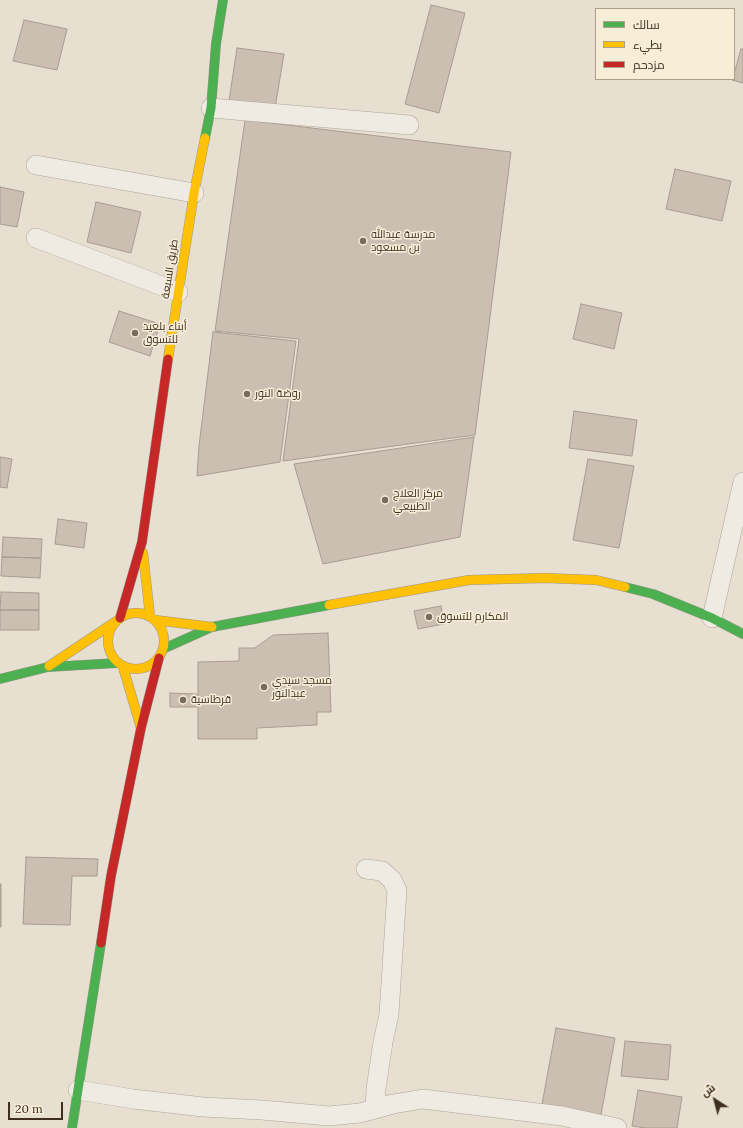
<!DOCTYPE html>
<meta charset="utf-8">
<style>
body{margin:0}
#map{position:relative;width:743px;height:1128px;overflow:hidden;background:#e7e0d1;font-family:Lora,Cairo,serif}
canvas{display:block}
.legend{position:absolute;left:595px;top:8px;width:140px;height:72px;box-sizing:border-box;background:#f7eed8;border:1px solid #ada18e;margin:0;padding:5px 7px;list-style:none;font-size:12px;color:#3d2e20}
.legend li{display:flex;align-items:center;gap:8px;height:20px}
.legend b{width:20px;border:1px solid #ada18e}
.north{position:absolute;left:695px;top:1080px;width:40px;height:40px;-webkit-text-stroke:3px #f7eed8;paint-order:stroke;rotate:324deg;font-size:11px;font-weight:700;line-height:16px;text-align:center;color:#3d2e20}
.north::after{content:'';display:block;margin:auto;width:14px;height:18px;background:#3d2e20;clip-path:polygon(50% 0,100% 100%,50% 72%,0 100%)}
.scale{position:absolute;left:8px;top:1102px;width:55px;height:18px;box-sizing:border-box;border:2px solid #3d2e20;border-top:0;padding-left:5px;font-size:12px;line-height:14px;white-space:nowrap;color:#3d2e20;-webkit-text-stroke:3px #f7eed8;paint-order:stroke}
</style>
<div id="map">
<canvas width="743" height="1128"></canvas>
<ul class="legend">
<li><b style="height:5px;background:#4caf50"></b>سالك</li>
<li><b style="height:5px;background:#ffc107"></b>بطيء</li>
<li><b style="height:5px;background:#c62828"></b>مزدحم</li>
</ul>
<div class="north">ش</div>
<div class="scale">20 m</div>
</div>
<script>
const ctx = document.querySelector('canvas').getContext('2d');
ctx.lineJoin = 'round';
function fill(path, color) {
  ctx.fillStyle = color;
  ctx.fill(path, 'evenodd');
}
function toPath(rows) {
  const path = new Path2D();
  for (const r of rows) {
    if (r.length === 3) {
      path.moveTo(r[0] + r[2], r[1]);
      path.arc(r[0], r[1], r[2], 0, 2 * Math.PI);
      continue;
    }
    path.moveTo(r[0], r[1]);
    for (let i = 2; i < r.length; i += 2) path.lineTo(r[i], r[i + 1]);
  }
  return path;
}
function trace(path, color, width, dash) {
  ctx.strokeStyle = color;
  ctx.lineWidth = width;
  ctx.lineCap = dash ? 'butt' : 'round';
  ctx.setLineDash(dash || []);
  ctx.stroke(path);
}
function write(font, color, halo, rows, align = 'center') {
  ctx.font = font + ' Lora,Cairo,serif';
  ctx.lineWidth = 3;
  ctx.setLineDash([]);
  ctx.textBaseline = 'middle';
  ctx.strokeStyle = halo;
  ctx.fillStyle = color;
  for (const [text, x, y, turn = 0] of rows) {
    ctx.save();
    ctx.translate(x, y);
    ctx.rotate((+turn || 0) * Math.PI / 180);
    ctx.textAlign = isNaN(turn) ? turn : align;
    if (halo) ctx.strokeText(text, 0, 0);
    ctx.fillText(text, 0, 0);
    ctx.restore();
  }
}
const building = toPath([
 [431,5,465,13,439,113,405,104,431,5],
 [24,20,67,29,57,70,13,61,24,20],
 [237,48,284,54,275,108,229,101,237,48],
 [741,49,743,49,743,83,732,80,734,79,734,74,741,49],
 [245,120,511,152,475,435,283,461,299,339,215,331,245,120],
 [675,169,731,181,722,221,666,209,675,169],
 [0,187,24,192,17,227,0,224,0,187],
 [96,202,141,212,131,253,87,242,96,202],
 [581,304,622,313,614,349,573,339,581,304],
 [119,311,160,324,150,356,109,342,119,311],
 [213,332,296,341,280,462,197,476,199,446,213,332],
 [574,411,637,420,632,456,569,448,574,411],
 [474,437,460,537,323,564,294,464,474,437],
 [0,457,12,459,7,488,0,487,0,457],
 [588,459,634,466,619,548,573,540,588,459],
 [58,519,87,523,84,548,55,544,58,519],
 [3,537,42,539,41,558,2,557,3,537],
 [2,557,41,558,40,578,1,576,2,557],
 [1,592,39,593,39,610,0,610,1,592],
 [441,606,444,624,418,629,414,611,441,606],
 [0,610,39,610,39,630,0,630,0,610],
 [328,633,331,712,317,712,317,725,257,728,257,739,198,739,198,662,239,661,239,648,255,648,273,635,328,633],
 [170,693,197,694,197,707,170,707,170,693],
 [26,857,98,859,97,876,72,876,70,925,23,924,26,857],
 [0,884,1,884,1,927,0,927,0,884],
 [556,1028,615,1038,601,1115,542,1104,556,1028],
 [625,1041,671,1045,668,1080,621,1076,625,1041],
 [638,1090,682,1097,677,1128,645,1128,632,1126,638,1090]
]);
fill(building, '#cbbfb2');
trace(building, '#a89c90', 1);
const street = toPath([
 [211,108,409,125],
 [36,165,194,193],
 [36,238,178,292],
 [712,618,743,482],
 [366,869,382,871,392,880,397,890,389,1014,383,1042,376,1089,375,1109],
 [78,1090,133,1099,203,1107,262,1110,329,1116,360,1113,393,1104,423,1099,562,1116,617,1128]
]);
const fast = toPath([
 [205,138,211,108,216,44,223,0],
 [625,587,653,594,712,618,743,634],
 [163,649,212,627,329,605],
 [0,679,48,667,117,663],
 [72,1128,101,943]
]);
const slow = toPath([
 [168,359,194,193,205,138],
 [143,553,150,616],
 [329,605,469,580,545,578,596,580,625,587],
 [136,641,28],
 [155,620,212,627],
 [49,666,115,622],
 [123,667,141,728]
]);
const jam = toPath([
 [120,618,142,542,168,359],
 [101,943,111,876,141,728,159,658]
]);
trace(street, '#ada599', 20);
trace(fast, '#9c958a', 10);
trace(slow, '#9c958a', 10);
trace(jam, '#9c958a', 10);
trace(street, '#efebe3', 19);
trace(fast, '#4caf50', 9);
trace(slow, '#ffc107', 9);
trace(jam, '#c62828', 9);
for (const [x, y, r, color] of [
 [363,241,4,"#786c5e"],
 [135,333,4,"#786c5e"],
 [247,394,4,"#786c5e"],
 [385,500,4,"#786c5e"],
 [429,617,4,"#786c5e"],
 [264,687,4,"#786c5e"],
 [183,700,4,"#786c5e"]
]) {
  const dot = new Path2D();
  dot.arc(x, y, r, 0, 2 * Math.PI);
  ctx.fillStyle = color;
  ctx.fill(dot);
  trace(dot, '#f7eed8', 1.5);
}
write('11px', '#3d2e20', '#f7eed8', [
 ["مدرسة عبدالله",371,235],
 ["بن مسعود",371,248],
 ["أبناء بلعيد",143,327],
 ["للتسوق",143,340],
 ["روضة النور",255,394],
 ["مركز العلاج",393,494],
 ["الطبيعي",393,507],
 ["المكارم للتسوق",437,617],
 ["مسجد سيدي",272,681],
 ["عبدالنور",272,694],
 ["قرطاسية",191,700]
], 'left');
write('11px', '#3d2e20', '#f7eed8', [
 ["طريق السبعة",170,269,-81]
]);
</script>
